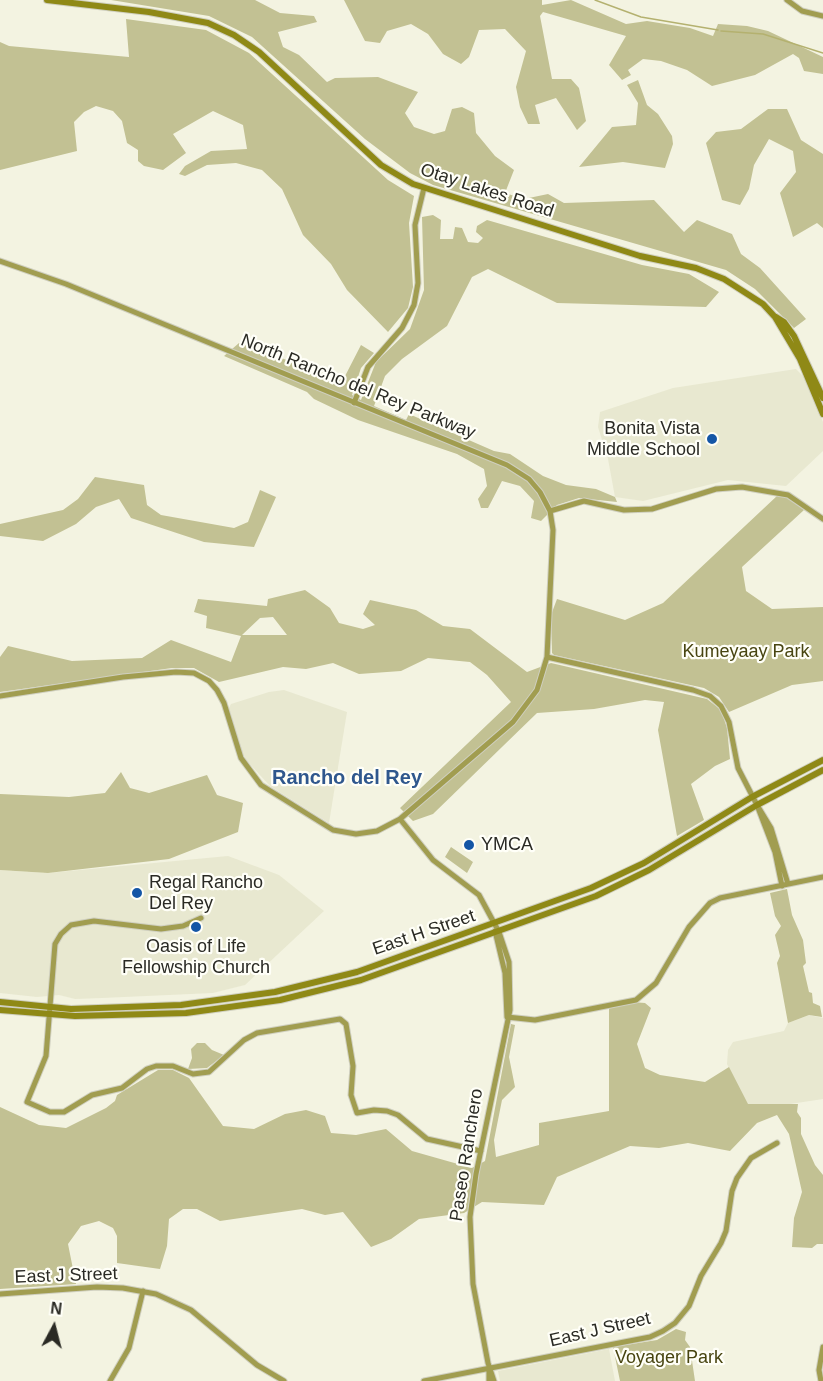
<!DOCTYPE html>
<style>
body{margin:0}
#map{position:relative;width:823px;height:1381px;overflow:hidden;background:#f3f3e1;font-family:Helvetica,sans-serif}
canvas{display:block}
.north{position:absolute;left:24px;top:1297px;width:60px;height:60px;-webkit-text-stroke:4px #fffff8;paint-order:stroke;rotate:7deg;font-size:16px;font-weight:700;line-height:24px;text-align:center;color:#2a2a24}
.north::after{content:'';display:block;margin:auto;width:21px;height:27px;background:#2a2a24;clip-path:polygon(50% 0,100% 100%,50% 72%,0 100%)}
</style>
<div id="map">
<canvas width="823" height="1381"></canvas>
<div class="north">N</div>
</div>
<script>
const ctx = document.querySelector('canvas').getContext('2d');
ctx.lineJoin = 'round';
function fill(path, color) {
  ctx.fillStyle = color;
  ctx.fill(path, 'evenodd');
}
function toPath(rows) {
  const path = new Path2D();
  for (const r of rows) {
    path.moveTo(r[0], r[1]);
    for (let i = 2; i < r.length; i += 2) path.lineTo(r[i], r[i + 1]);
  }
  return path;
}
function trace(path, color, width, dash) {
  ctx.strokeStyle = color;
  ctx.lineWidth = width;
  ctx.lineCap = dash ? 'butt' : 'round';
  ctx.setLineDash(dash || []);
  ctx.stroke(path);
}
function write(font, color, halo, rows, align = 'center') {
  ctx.font = font + ' Helvetica,sans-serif';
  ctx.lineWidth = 4.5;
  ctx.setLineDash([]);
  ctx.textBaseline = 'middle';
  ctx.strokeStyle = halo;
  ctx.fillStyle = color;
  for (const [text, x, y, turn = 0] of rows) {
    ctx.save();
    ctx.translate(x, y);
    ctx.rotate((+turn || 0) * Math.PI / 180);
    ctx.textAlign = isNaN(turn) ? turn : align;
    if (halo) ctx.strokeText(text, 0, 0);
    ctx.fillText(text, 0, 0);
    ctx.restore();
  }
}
fill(toPath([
 [796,369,806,379,823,422,823,451,786,486,728,480,643,501,615,497,608,459,598,427,600,412,673,388],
 [284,690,347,712,329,823,270,786,247,761,242,752,229,708,231,704,269,692],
 [228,856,279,875,324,911,245,985,213,993,102,998,75,999,59,995,37,997,0,993,0,870,48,873],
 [809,1015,823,1018,823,1099,777,1106,747,1104,727,1064,728,1050,733,1042,784,1031,788,1023],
 [609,1349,615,1381,500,1381,498,1371]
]), '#e8e8d0');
fill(toPath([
 [111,0,255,0,280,13,314,16,317,22,278,32,283,47,299,55,327,82,335,78,378,77,418,92,405,113,414,127,434,134,445,131,452,109,462,107,474,113,476,133,495,156,514,170,505,193,524,199,548,194,564,203,654,200,684,232,697,220,732,234,741,254,760,268,806,319,794,328,755,289,726,270,433,185,410,173,365,139,252,37,209,16],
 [344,0,542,0,542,5,571,0,626,24,647,21,690,28,713,36,718,24,747,26,768,31,823,57,823,74,804,71,799,58,793,54,755,75,712,86,687,70,661,61,643,59,628,70,631,75,622,80,609,65,626,36,543,12,540,16,552,79,571,79,579,88,586,121,577,130,556,98,535,105,540,124,528,124,520,107,516,87,526,51,505,29,479,30,469,57,461,64,443,54,428,34,411,24,387,31,380,43,365,41],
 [126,19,206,30,249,53,388,180,414,196,409,223,413,287,408,308,388,332,347,290,331,264,303,235,282,189,262,170,236,163,207,165,185,176,179,174,185,166,211,151,247,149,243,125,213,111,173,134,186,153,163,170,144,166,138,161,138,150,127,143,122,121,113,111,96,106,84,112,74,122,77,151,0,170,0,42,9,46,129,57],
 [638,80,647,105,658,114,672,136,673,144,665,168,623,162,579,167,612,127,636,125,638,103,627,85],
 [768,109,787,109,801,140,823,154,823,228,817,223,793,237,780,193,796,172,793,151,769,139,754,165,749,189,740,205,722,200,706,143,716,132,741,129],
 [433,215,441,220,440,239,453,239,455,227,462,228,468,242,478,243,483,238,476,232,477,226,487,220,642,265,689,274,719,292,706,307,557,303,488,269,472,277,447,326,402,359,385,376,374,406,406,420,409,414,494,451,510,454,543,476,566,485,596,489,615,497,617,502,579,498,557,505,541,521,531,518,534,501,520,486,502,481,488,508,481,508,478,499,487,486,484,469,457,454,358,420,314,399,307,392,224,356,239,343,343,380,361,345,374,353,361,368,352,395,361,400,376,362,410,329,424,290,422,217],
 [95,477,144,485,147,505,161,515,234,528,248,522,260,490,276,497,254,547,204,542,131,518,119,499,96,507,76,524,43,541,0,536,0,524,63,510,78,499],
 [778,495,789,498,804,510,742,567,746,591,772,609,823,607,823,681,792,685,729,712,719,697,704,688,554,655,552,653,551,615,557,599,625,620,663,603],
 [305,590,330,608,339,623,363,629,375,625,363,614,370,600,416,610,443,626,470,629,527,672,551,663,707,699,721,710,727,728,730,759,715,766,691,784,704,820,677,836,658,730,664,702,645,700,594,709,537,713,433,814,413,821,400,808,511,702,487,675,470,662,428,658,401,671,359,674,333,663,306,669,283,667,219,682,194,668,172,668,0,692,0,657,8,646,72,661,142,658,171,640,231,662,241,636,206,628,207,616,194,612,198,599,267,606,268,599],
 [273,617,287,635,242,635,260,618],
 [121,772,130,788,149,793,207,775,217,795,243,803,238,832,169,859,48,873,0,870,0,794,69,797,105,793],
 [451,847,473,862,467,873,445,857],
 [787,889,792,915,803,940,806,963,803,966,809,992,812,993,813,1003,820,1006,822,1017,809,1015,788,1023,777,963,780,956,775,935,781,926,775,916,770,893],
 [632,1002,645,1003,651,1008,637,1044,645,1068,660,1075,705,1082,729,1067,748,1104,798,1104,797,1112,801,1118,801,1134,815,1165,823,1175,823,1244,817,1244,812,1248,792,1247,794,1218,802,1192,789,1134,777,1115,757,1123,730,1151,688,1143,659,1148,630,1146,557,1177,544,1205,482,1202,464,1213,419,1219,391,1239,371,1247,343,1212,325,1215,302,1209,220,1221,197,1209,183,1209,169,1219,167,1246,160,1269,117,1263,117,1236,113,1228,99,1221,81,1226,68,1244,76,1284,0,1289,0,1107,39,1125,66,1128,106,1108,115,1101,117,1095,158,1070,173,1070,189,1078,223,1126,254,1129,285,1114,306,1110,325,1116,331,1133,356,1135,386,1129,412,1151,472,1168,485,1161,511,1024,515,1025,509,1057,515,1087,502,1100,494,1140,496,1157,539,1145,539,1123,609,1111,609,1007],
 [197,1043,205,1043,212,1050,224,1055,207,1068,188,1069,192,1058,191,1049],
 [676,1329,686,1332,685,1340,690,1347,695,1381,620,1381,613,1347,657,1340]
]), '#c2c193');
trace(toPath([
 [595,0,641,17,718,30],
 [721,31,763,34,823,53]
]), '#b4b16f', 1.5);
const secondary = toPath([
 [787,0,802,11,823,16],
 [0,261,66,284,507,465,529,479,540,492,550,511,553,530,547,657,537,690,513,722,400,819,377,831,356,834,333,830,261,785,241,758,224,703,217,690,209,681,194,673,176,672,123,677,0,696],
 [354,403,368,367,402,328,414,305,418,283,415,225,424,188],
 [550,511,584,501,624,510,652,509,716,489,742,487,788,495,823,519],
 [547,657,693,690,710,696,721,706,729,722,738,768,757,805,775,852,782,886],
 [757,805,771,828,788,884],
 [400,819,433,860,479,895,499,932,509,962,510,1010,476,1174,470,1217,473,1284,488,1363,494,1381],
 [201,918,183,926,161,929,94,921,71,925,61,934,55,944,46,1056,27,1102,50,1112,64,1112,92,1095,122,1088,147,1069,156,1066,173,1066,193,1074,209,1072,244,1040,257,1033,340,1019,346,1024,353,1066,351,1095,357,1113,374,1110,387,1111,398,1115,427,1139,481,1151],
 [495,931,505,973,507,1017],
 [507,1017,535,1020,636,1000,656,983,689,927,710,903,720,898,823,877],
 [0,1294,97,1287,123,1288,156,1294,191,1310,257,1365,284,1381],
 [110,1381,129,1348,143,1291],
 [424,1381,650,1337,663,1331,675,1323,689,1306,701,1276,721,1243,726,1231,732,1191,737,1178,751,1158,777,1143],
 [489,1381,489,1368],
 [821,1381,819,1370,823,1347]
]);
const primary = toPath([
 [47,0,149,12,208,23,234,35,259,52,381,165,413,184,640,256,696,268,724,279,763,304,775,317,800,359,823,414],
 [776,317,784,322,794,336,823,398],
 [0,1002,71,1009,181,1005,275,992,357,972,591,888,644,863,752,797,823,760],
 [0,1010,75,1016,186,1013,280,1000,361,980,596,896,649,870,757,805,823,770]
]);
trace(secondary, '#cfcfbf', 7);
trace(primary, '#cfcfbf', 8);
trace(secondary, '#a19d50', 5);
trace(primary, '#8f8916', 6);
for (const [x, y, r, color] of [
 [712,439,6,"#1456a6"],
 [469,845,6,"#1456a6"],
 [137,893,6,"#1456a6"],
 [196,927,6,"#1456a6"]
]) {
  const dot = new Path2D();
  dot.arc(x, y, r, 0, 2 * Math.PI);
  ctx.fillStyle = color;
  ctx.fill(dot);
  trace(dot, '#fffff8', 2);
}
write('18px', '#2a2a24', '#fffff8', [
 ["Otay Lakes Road",487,191,18],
 ["North Rancho del Rey Parkway",358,387,22],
 ["East H Street",424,933,-19],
 ["Paseo Ranchero",467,1155,-81],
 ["East J Street",66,1276,-2],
 ["East J Street",600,1330,-13]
]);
write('18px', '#2a2a24', '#fffff8', [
 ["Bonita Vista",700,429,"right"],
 ["Middle School",700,450,"right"],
 ["YMCA",481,845],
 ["Regal Rancho",149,883],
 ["Del Rey",149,904],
 ["Oasis of Life",196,947,"center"],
 ["Fellowship Church",196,968,"center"]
], 'left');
write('18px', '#484511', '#fffff8', [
 ["Kumeyaay Park",746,652],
 ["Voyager Park",669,1358]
]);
write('bold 20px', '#2f578d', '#fffff8', [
 ["Rancho del Rey",347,778]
]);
</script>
